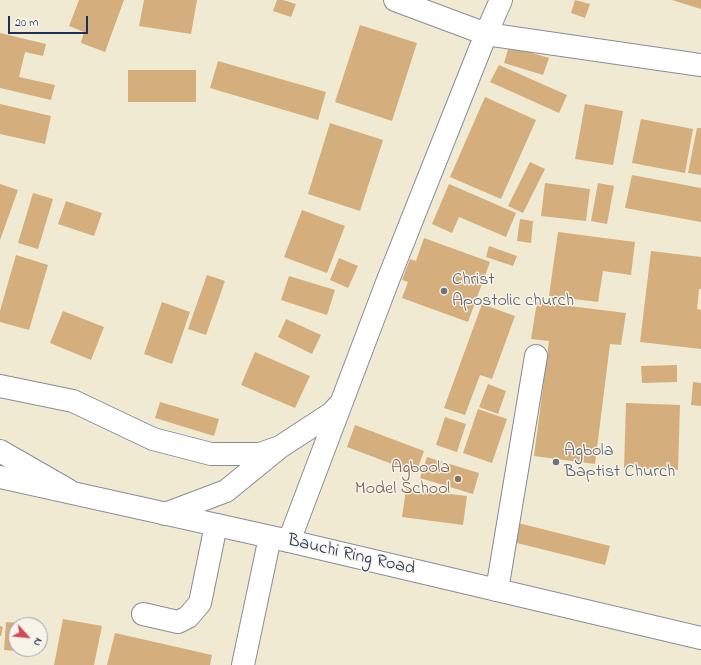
<!DOCTYPE html>
<style>
body{margin:0}
#map{position:relative;width:701px;height:665px;overflow:hidden;background:#f1ead3;font-family:"Indie Flower",sans-serif}
canvas{display:block}
.north{position:absolute;left:8px;top:617px;width:40px;height:40px;box-sizing:border-box;background:#f7f3e8;border:1px solid #9fa5b1;border-radius:50%;rotate:117deg;font-size:11px;font-weight:700;line-height:16px;text-align:center;color:#1b2f5e}
.north::after{content:'';display:block;margin:auto;width:14px;height:18px;background:#d1495b;clip-path:polygon(50% 0,100% 100%,50% 72%,0 100%)}
.scale{position:absolute;left:8px;top:16px;width:80px;height:18px;box-sizing:border-box;border:2px solid #1b2f5e;border-top:0;padding-left:5px;font-size:12px;line-height:14px;white-space:nowrap;color:#1b2f5e;-webkit-text-stroke:3px #f7f3e8;paint-order:stroke}
</style>
<div id="map">
<canvas width="701" height="665"></canvas>
<div class="north">N</div>
<div class="scale">20 m</div>
</div>
<script>
const ctx = document.querySelector('canvas').getContext('2d');
ctx.lineJoin = 'round';
function fill(path, color) {
  ctx.fillStyle = color;
  ctx.fill(path, 'evenodd');
}
function toPath(rows) {
  const path = new Path2D();
  for (const r of rows) {
    path.moveTo(r[0], r[1]);
    for (let i = 2; i < r.length; i += 2) path.lineTo(r[i], r[i + 1]);
  }
  return path;
}
function trace(path, color, width, dash) {
  ctx.strokeStyle = color;
  ctx.lineWidth = width;
  ctx.lineCap = dash ? 'butt' : 'round';
  ctx.setLineDash(dash || []);
  ctx.stroke(path);
}
function write(font, color, halo, rows, align = 'center') {
  ctx.font = font + ' "Indie Flower",sans-serif';
  ctx.lineWidth = 3;
  ctx.setLineDash([]);
  ctx.textBaseline = 'middle';
  ctx.strokeStyle = halo;
  ctx.fillStyle = color;
  for (const [text, x, y, turn = 0] of rows) {
    ctx.save();
    ctx.translate(x, y);
    ctx.rotate((+turn || 0) * Math.PI / 180);
    ctx.textAlign = isNaN(turn) ? turn : align;
    if (halo) ctx.strokeText(text, 0, 0);
    ctx.fillText(text, 0, 0);
    ctx.restore();
  }
}
fill(toPath([
 [79,0,124,0,105,52,81,43,84,32,69,26],
 [144,0,197,0,191,34,139,26],
 [277,0,283,0,296,4,291,17,273,11],
 [575,0,590,4,585,18,571,13],
 [672,0,701,0,701,9],
 [360,25,417,43,392,121,335,102],
 [0,33,46,44,43,56,25,52,19,77,55,85,51,100,0,88],
 [509,46,549,58,543,75,504,63],
 [218,61,326,92,318,120,210,88],
 [499,65,567,95,559,113,490,82],
 [128,70,196,70,196,102,128,102],
 [485,97,536,120,501,199,450,177],
 [0,104,51,116,45,144,0,134],
 [585,104,623,111,613,165,575,159],
 [641,119,693,129,685,173,632,163],
 [330,123,383,140,360,211,308,194],
 [697,128,701,128,701,175,688,173],
 [530,162,545,169,523,213,508,206],
 [632,175,701,188,701,222,625,208],
 [545,183,590,189,586,221,541,216],
 [598,183,614,186,607,224,591,221],
 [0,184,18,190,0,240],
 [449,184,516,213,506,237,459,217,452,233,432,224],
 [33,193,53,199,38,249,18,243],
 [66,201,102,213,94,236,58,224],
 [302,210,345,226,327,273,284,257],
 [520,219,533,221,531,243,517,241],
 [558,232,635,242,631,275,603,271,598,302,549,296],
 [424,238,490,262,468,322,402,298,408,282,402,280,410,259,416,261],
 [489,246,517,256,513,266,486,257],
 [651,251,701,257,701,289,699,289,697,309,701,310,701,349,640,342],
 [16,255,48,265,29,330,0,322,0,311],
 [339,258,358,266,348,288,330,280],
 [207,275,225,281,206,335,188,329],
 [289,276,335,290,327,315,281,300],
 [162,302,190,312,172,364,144,354],
 [537,302,626,313,621,345,610,344,595,464,534,456,549,341,531,339],
 [482,304,515,316,492,379,480,375,465,415,444,408],
 [63,311,104,327,91,360,50,343],
 [286,319,321,335,312,354,278,337],
 [255,352,310,376,295,408,241,385],
 [677,365,677,382,642,383,641,366],
 [693,382,701,383,701,406,691,405],
 [488,384,506,391,498,414,479,407],
 [160,402,219,419,214,436,155,418],
 [626,403,680,405,678,470,624,468],
 [478,409,507,419,492,463,463,453],
 [445,417,466,424,457,452,436,445],
 [355,425,424,451,416,473,347,447],
 [427,457,479,473,473,494,420,478],
 [406,489,467,496,463,525,402,517],
 [518,523,610,546,605,565,513,542],
 [63,619,102,626,94,665,54,665],
 [6,622,20,623,20,625,16,625,16,649,18,649,17,651,4,650],
 [0,626,3,627,1,636,0,636],
 [115,633,212,655,210,665,107,665]
]), '#d4ae7d');
const minor = toPath([
 [395,0,486,34,701,65],
 [0,386,73,401,153,439,211,454,260,454,280,447],
 [0,451,68,490],
 [165,514,226,491,280,447,332,413,340,404],
 [289,541,388,280,486,34,501,0],
 [497,590,536,356],
 [143,614,178,622,188,617,200,603,216,525],
 [243,665,270,537]
]);
const major = toPath([
 [0,477,289,541,701,638]
]);
trace(minor, '#868c98', 24);
trace(major, '#868c98', 24);
trace(minor, '#fff', 22);
trace(major, '#fff', 22);
for (const [x, y, r, color] of [
 [444,291,4,"#6b7280"],
 [556,462,4,"#6b7280"],
 [458,479,4,"#8d6e63"]
]) {
  const dot = new Path2D();
  dot.arc(x, y, r, 0, 2 * Math.PI);
  ctx.fillStyle = color;
  ctx.fill(dot);
  trace(dot, '#f7f3e8', 1.5);
}
write('18px', '#5b616d', '#f7f3e8', [
 ["Christ",452,281],
 ["Apostolic church",452,302],
 ["Agbola",564,452],
 ["Baptist Church",564,473]
], 'left');
write('18px', '#785e54', '#f7f3e8', [
 ["Agboola",450,469],
 ["Model School",450,490]
], 'right');
write('18px', '#1b2f5e', '#f7f3e8', [
 ["Bauchi Ring Road",351,556,13]
]);
</script>
